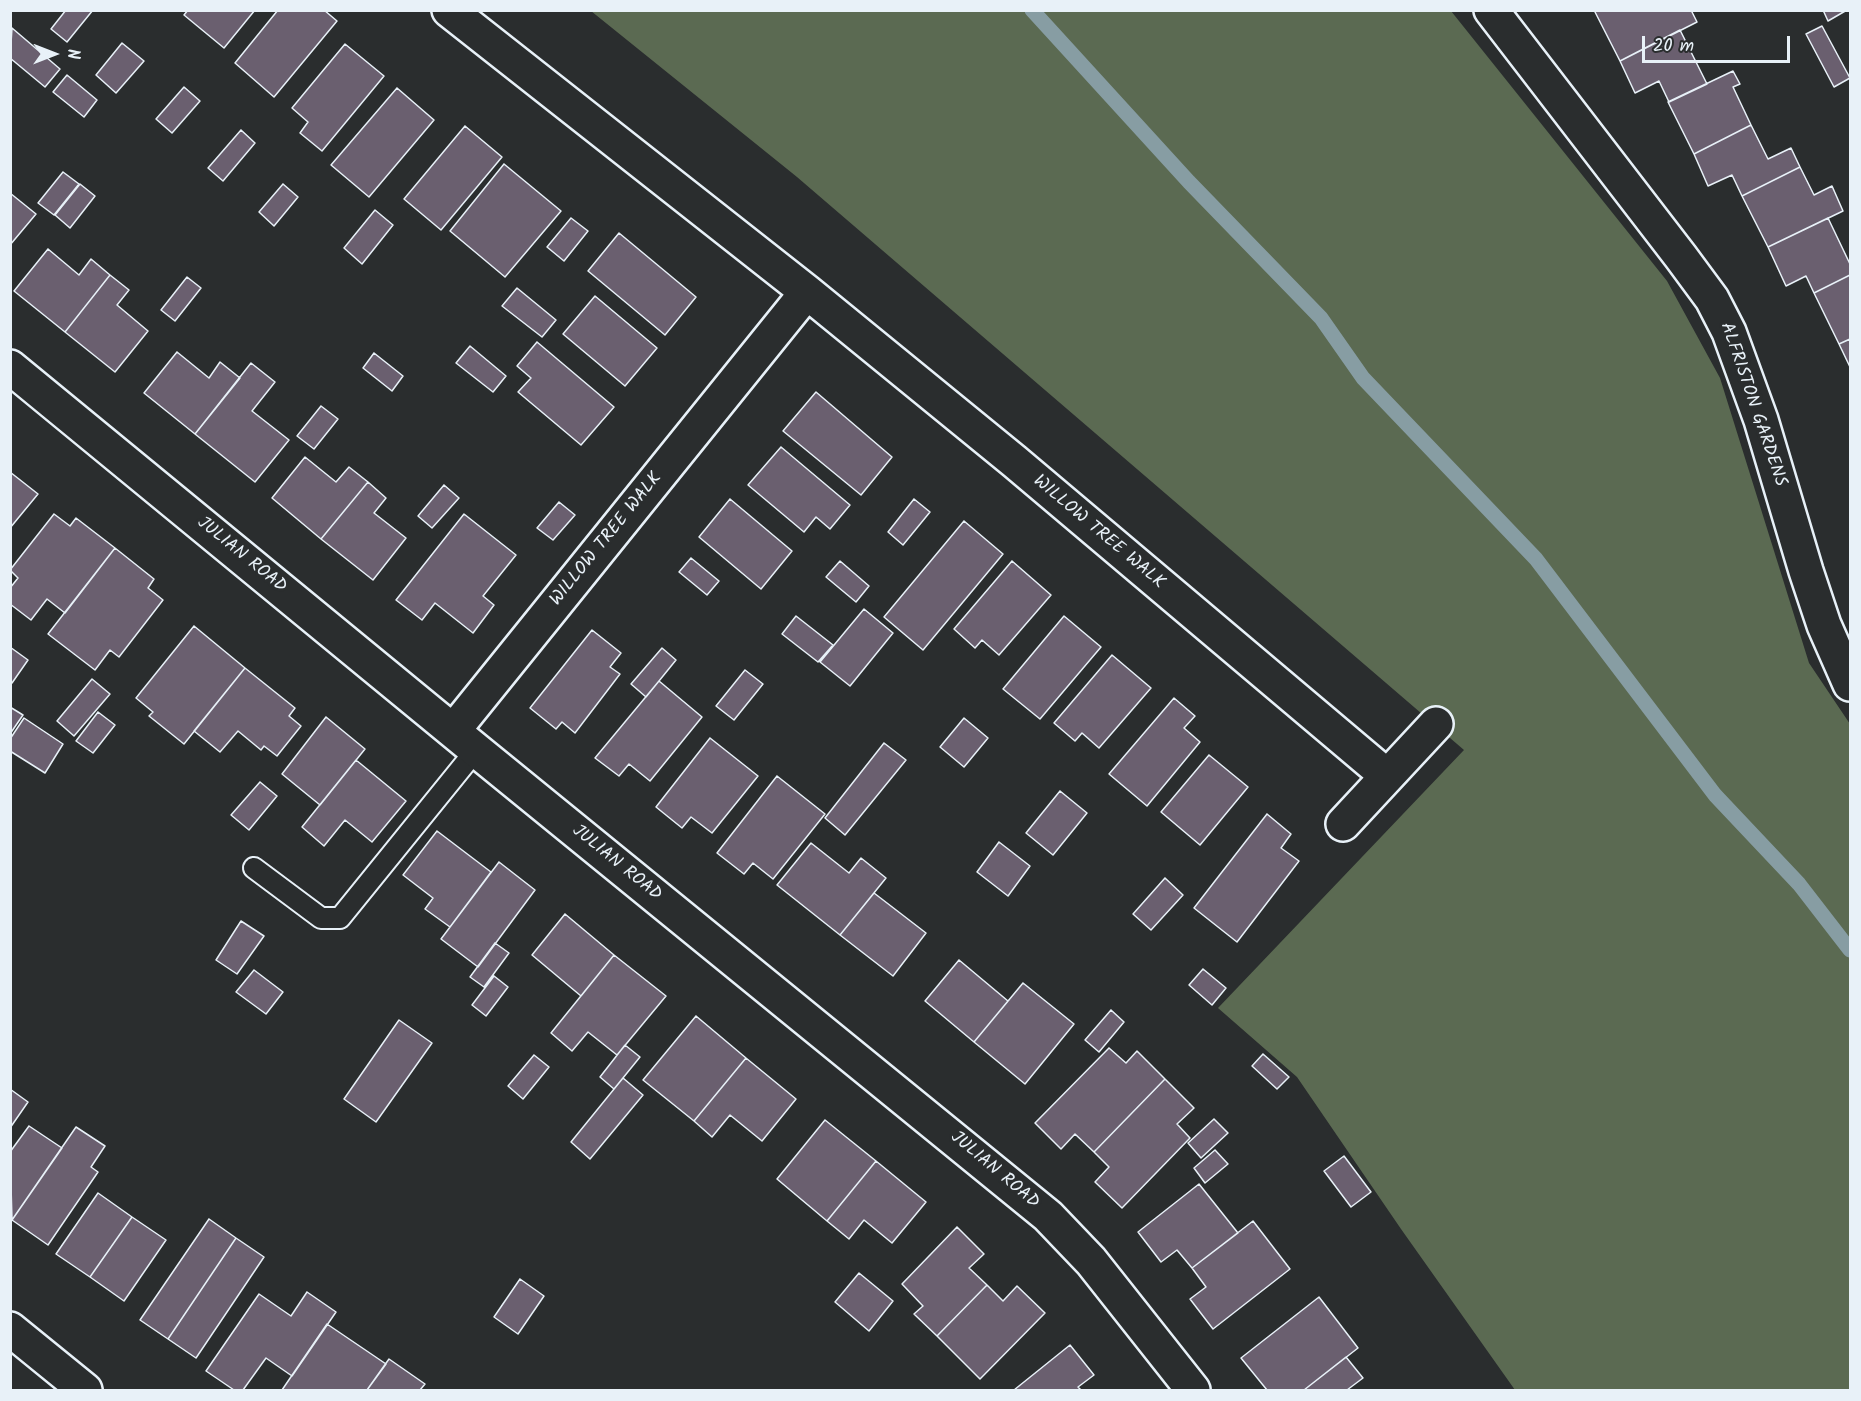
<!DOCTYPE html>
<style>
body{margin:0}
#map{position:relative;width:1861px;height:1401px;overflow:hidden;background:#2a2d2e;font-family:Kalam,sans-serif}
canvas{display:block}
.frame{position:absolute;inset:0;border:12px solid #e8f1f8;pointer-events:none}
.north{position:absolute;left:24px;top:24px;width:60px;height:60px;-webkit-text-stroke:4px #2a2d2e;paint-order:stroke;rotate:90deg;font-size:16px;font-weight:700;line-height:24px;text-align:center;color:#e8f1f8}
.north::after{content:'';display:block;margin:auto;width:21px;height:27px;background:#e8f1f8;clip-path:polygon(50% 0,100% 100%,50% 72%,0 100%)}
.scale{position:absolute;left:1642px;top:36px;width:148px;height:27px;box-sizing:border-box;border:3px solid #e8f1f8;border-top:0;padding-left:8px;font-size:18px;line-height:21px;white-space:nowrap;color:#e8f1f8;-webkit-text-stroke:4px #2a2d2e;paint-order:stroke}
</style>
<div id="map">
<canvas width="1861" height="1401"></canvas>
<div class="frame"></div>
<div class="north">N</div>
<div class="scale">20 m</div>
</div>
<script>
const ctx = document.querySelector('canvas').getContext('2d');
ctx.lineJoin = 'round';
function fill(path, color) {
  ctx.fillStyle = color;
  ctx.fill(path, 'evenodd');
}
function toPath(rows) {
  const path = new Path2D();
  for (const r of rows) {
    path.moveTo(r[0], r[1]);
    for (let i = 2; i < r.length; i += 2) path.lineTo(r[i], r[i + 1]);
  }
  return path;
}
function trace(path, color, width, dash) {
  ctx.strokeStyle = color;
  ctx.lineWidth = width;
  ctx.lineCap = dash ? 'butt' : 'round';
  ctx.setLineDash(dash || []);
  ctx.stroke(path);
}
function write(font, color, halo, rows, align = 'center') {
  ctx.font = font + ' Kalam,sans-serif';
  ctx.lineWidth = 6;
  ctx.setLineDash([]);
  ctx.textBaseline = 'middle';
  ctx.strokeStyle = halo;
  ctx.fillStyle = color;
  for (const [text, x, y, turn = 0] of rows) {
    ctx.save();
    ctx.translate(x, y);
    ctx.rotate((+turn || 0) * Math.PI / 180);
    ctx.textAlign = isNaN(turn) ? turn : align;
    if (halo) ctx.strokeText(text, 0, 0);
    ctx.fillText(text, 0, 0);
    ctx.restore();
  }
}
fill(toPath([
 [591,11,1451,11,1667,281,1720,378,1809,663,1850,724,1850,1390,1515,1390,1401,1229,1297,1077,1218,1008,1464,750,797,177]
]), '#5b6a52');
trace(toPath([
 [1032,10,1189,182,1321,318,1363,378,1536,559,1715,795,1799,884,1850,950]
]), '#879da3', 15);
const building = toPath([
 [66,10,93,10,67,42,51,29,66,10],
 [188,10,255,10,224,48,184,15,188,10],
 [278,10,324,10,337,21,274,97,235,63,278,10],
 [1594,10,1691,10,1697,22,1620,61,1594,10],
 [1823,10,1847,10,1828,21,1823,10],
 [1822,26,1850,78,1834,87,1806,34,1822,26],
 [12,28,60,69,45,87,10,58,12,28],
 [1680,30,1707,84,1669,102,1659,81,1635,93,1620,61,1680,30],
 [122,43,144,61,116,93,96,75,122,43],
 [345,44,384,76,322,151,300,133,308,122,292,108,345,44],
 [1733,71,1740,84,1733,87,1751,125,1694,154,1668,102,1733,71],
 [67,75,97,100,84,117,53,92,67,75],
 [184,87,200,101,172,133,156,119,184,87],
 [397,88,434,120,369,197,331,165,397,88],
 [1751,125,1768,159,1791,148,1800,167,1742,196,1732,175,1708,186,1694,154,1751,125],
 [465,126,502,157,441,230,404,199,465,126],
 [241,130,255,143,223,181,208,168,241,130],
 [504,164,561,211,505,277,450,231,504,164],
 [1800,167,1814,195,1832,186,1843,211,1768,247,1742,196,1800,167],
 [63,172,79,184,54,215,38,203,63,172],
 [80,184,95,196,70,228,55,215,80,184],
 [283,184,298,197,274,226,259,212,283,184],
 [10,193,36,214,10,245,10,193],
 [375,210,393,225,362,264,344,248,375,210],
 [571,218,588,231,564,261,547,247,571,218],
 [1828,218,1850,264,1850,275,1814,293,1806,276,1786,286,1768,247,1828,218],
 [619,233,696,297,665,335,588,271,619,233],
 [48,249,79,275,91,259,110,275,65,332,14,291,48,249],
 [110,275,129,290,117,305,148,331,115,372,65,332,110,275],
 [1850,275,1850,339,1839,344,1814,293,1850,275],
 [187,277,201,288,175,321,161,310,187,277],
 [517,288,556,320,542,337,502,306,517,288],
 [595,296,657,348,625,386,563,334,595,296],
 [1850,339,1850,367,1839,344,1850,339],
 [537,342,614,407,581,445,518,392,531,378,517,366,537,342],
 [470,346,506,376,493,392,456,363,470,346],
 [177,352,209,378,220,362,240,378,195,434,144,393,177,352],
 [374,353,403,376,392,391,363,368,374,353],
 [251,363,275,382,252,411,289,440,255,482,195,434,251,363],
 [816,392,892,457,861,495,783,431,816,392],
 [321,406,338,419,314,449,297,436,321,406],
 [781,447,850,505,830,529,816,517,804,532,748,485,781,447],
 [305,457,336,482,349,467,368,482,321,539,272,498,305,457],
 [10,472,38,494,10,528,10,472],
 [368,482,386,498,374,513,406,538,373,580,321,539,368,482],
 [444,485,459,498,432,528,418,516,444,485],
 [730,499,792,551,761,589,699,537,730,499],
 [914,499,930,512,903,545,888,532,914,499],
 [559,502,575,515,553,540,537,528,559,502],
 [54,514,70,526,76,518,115,548,65,613,47,599,31,620,10,604,10,588,18,578,10,570,54,514],
 [464,514,516,555,483,596,494,605,473,633,435,603,422,620,396,600,464,514],
 [964,521,1003,554,923,650,884,617,964,521],
 [115,548,154,579,148,588,163,600,119,657,110,650,95,670,48,634,115,548],
 [691,558,719,581,707,595,679,572,691,558],
 [840,561,869,586,856,602,826,577,840,561],
 [1012,561,1051,595,999,655,982,640,975,648,954,629,1012,561],
 [864,609,893,633,850,686,820,662,864,609],
 [796,616,833,645,818,662,782,634,796,616],
 [1064,616,1101,647,1040,719,1003,689,1064,616],
 [194,626,245,668,184,744,149,716,153,712,136,698,194,626],
 [592,630,621,653,610,667,620,674,575,733,562,722,556,729,530,708,592,630],
 [10,647,28,660,12,683,10,682,10,647],
 [662,648,676,660,646,697,631,684,662,648],
 [1112,655,1151,688,1099,748,1082,733,1075,741,1054,723,1112,655],
 [245,668,295,708,289,716,301,726,277,756,264,746,261,750,238,731,220,752,194,731,245,668],
 [745,670,763,684,734,720,716,706,745,670],
 [92,679,110,694,74,736,57,721,92,679],
 [659,681,702,717,650,781,629,764,619,776,595,758,659,681],
 [1174,698,1195,716,1184,728,1200,742,1147,806,1109,774,1174,698],
 [10,707,23,715,10,734,10,707],
 [98,712,115,725,93,753,76,741,98,712],
 [326,717,365,749,320,805,282,774,326,717],
 [24,718,63,744,45,773,10,751,10,739,24,718],
 [964,718,988,738,964,767,940,747,964,718],
 [710,738,758,776,712,833,691,817,682,828,656,807,710,738],
 [884,743,906,760,845,835,825,818,884,743],
 [1209,755,1248,787,1200,845,1161,812,1209,755],
 [356,760,406,801,372,842,345,820,324,846,302,827,356,760],
 [777,776,825,814,773,879,753,863,744,874,717,853,777,776],
 [260,782,277,796,249,830,231,815,260,782],
 [1060,791,1087,813,1053,855,1026,833,1060,791],
 [1267,814,1291,834,1281,848,1299,861,1237,942,1194,908,1267,814],
 [437,831,491,872,450,927,425,909,433,898,403,875,437,831],
 [999,842,1030,866,1008,896,977,872,999,842],
 [811,843,849,873,861,858,886,878,840,935,777,885,811,843],
 [499,862,535,890,478,967,441,939,499,862],
 [1165,878,1183,895,1151,930,1133,914,1165,878],
 [874,893,926,933,893,976,840,935,874,893],
 [565,914,614,955,581,996,532,955,565,914],
 [241,921,264,936,237,974,216,960,241,921],
 [495,943,509,953,484,987,470,977,495,943],
 [614,955,666,996,617,1055,588,1032,572,1051,551,1033,614,955],
 [959,960,1008,1001,974,1042,925,1001,959,960],
 [1203,969,1226,988,1212,1005,1189,985,1203,969],
 [254,970,283,992,266,1014,236,992,254,970],
 [494,976,508,987,486,1016,472,1005,494,976],
 [1023,983,1074,1024,1025,1084,974,1042,1023,983],
 [1111,1010,1124,1022,1099,1052,1085,1040,1111,1010],
 [696,1016,746,1058,694,1121,643,1080,696,1016],
 [399,1020,432,1043,376,1122,344,1099,399,1020],
 [625,1045,640,1057,614,1089,600,1077,625,1045],
 [1109,1048,1126,1063,1137,1051,1165,1079,1094,1152,1075,1134,1061,1149,1035,1123,1109,1048],
 [1263,1054,1289,1077,1277,1089,1252,1066,1263,1054],
 [534,1055,549,1067,523,1099,508,1086,534,1055],
 [746,1058,796,1099,762,1141,730,1115,712,1137,694,1121,746,1058],
 [623,1078,643,1095,590,1159,571,1142,623,1078],
 [1165,1079,1194,1108,1177,1124,1190,1138,1122,1208,1095,1182,1109,1167,1094,1152,1165,1079],
 [10,1089,28,1102,10,1128,10,1089],
 [1214,1119,1228,1133,1201,1158,1188,1143,1214,1119],
 [825,1120,876,1161,827,1221,777,1179,825,1120],
 [29,1126,62,1148,12,1220,10,1152,29,1126],
 [76,1127,105,1146,91,1167,98,1172,48,1245,12,1220,76,1127],
 [1215,1150,1228,1164,1205,1183,1194,1168,1215,1150],
 [1344,1156,1371,1192,1351,1207,1324,1171,1344,1156],
 [876,1161,926,1202,892,1243,864,1220,849,1239,827,1221,876,1161],
 [1199,1184,1238,1233,1192,1268,1177,1250,1161,1262,1138,1232,1199,1184],
 [98,1193,132,1217,90,1277,56,1254,98,1193],
 [132,1217,166,1240,124,1301,90,1277,132,1217],
 [209,1219,236,1238,168,1339,140,1320,209,1219],
 [1253,1221,1290,1269,1213,1329,1190,1299,1206,1287,1192,1268,1253,1221],
 [957,1227,984,1254,969,1268,987,1285,937,1336,914,1314,923,1306,902,1284,957,1227],
 [236,1238,264,1257,196,1358,168,1339,236,1238],
 [859,1273,893,1301,869,1331,835,1302,859,1273],
 [520,1279,544,1296,518,1334,494,1317,520,1279],
 [987,1285,1003,1301,1017,1286,1045,1313,980,1379,937,1336,987,1285],
 [307,1292,336,1312,292,1376,266,1358,243,1390,234,1390,206,1371,259,1294,291,1316,307,1292],
 [1319,1297,1358,1348,1304,1390,1267,1390,1241,1358,1319,1297],
 [327,1324,386,1364,367,1390,282,1390,327,1324],
 [1070,1345,1094,1375,1078,1387,1081,1390,1014,1390,1070,1345],
 [1346,1357,1363,1378,1347,1390,1304,1390,1346,1357],
 [389,1359,425,1384,420,1390,367,1390,389,1359]
]);
fill(building, '#6a5f6f');
trace(building, '#e8f1f8', 1.5);
const service = toPath([
 [254,868,321,918,340,918,476,750]
]);
const minor = toPath([
 [449,10,807,292,1014,461,1387,776],
 [1491,10,1681,257,1712,299,1729,332,1761,420,1806,571,1824,625,1850,684],
 [10,367,476,750,1048,1216,1091,1261,1193,1390],
 [453,731,807,292],
 [1343,824,1436,724],
 [10,1329,85,1390]
]);
trace(service, '#e8f1f8', 24);
trace(minor, '#e8f1f8', 38);
trace(service, '#2a2d2e', 20);
trace(minor, '#2a2d2e', 33);
write('18px', '#e8f1f8', '#2a2d2e', [
 ["ALFRISTON GARDENS",1752,405,71],
 ["WILLOW TREE WALK",1098,533,40],
 ["WILLOW TREE WALK",607,540,-51],
 ["JULIAN ROAD",241,556,39],
 ["JULIAN ROAD",616,864,39],
 ["JULIAN ROAD",994,1171,40]
]);
</script>
